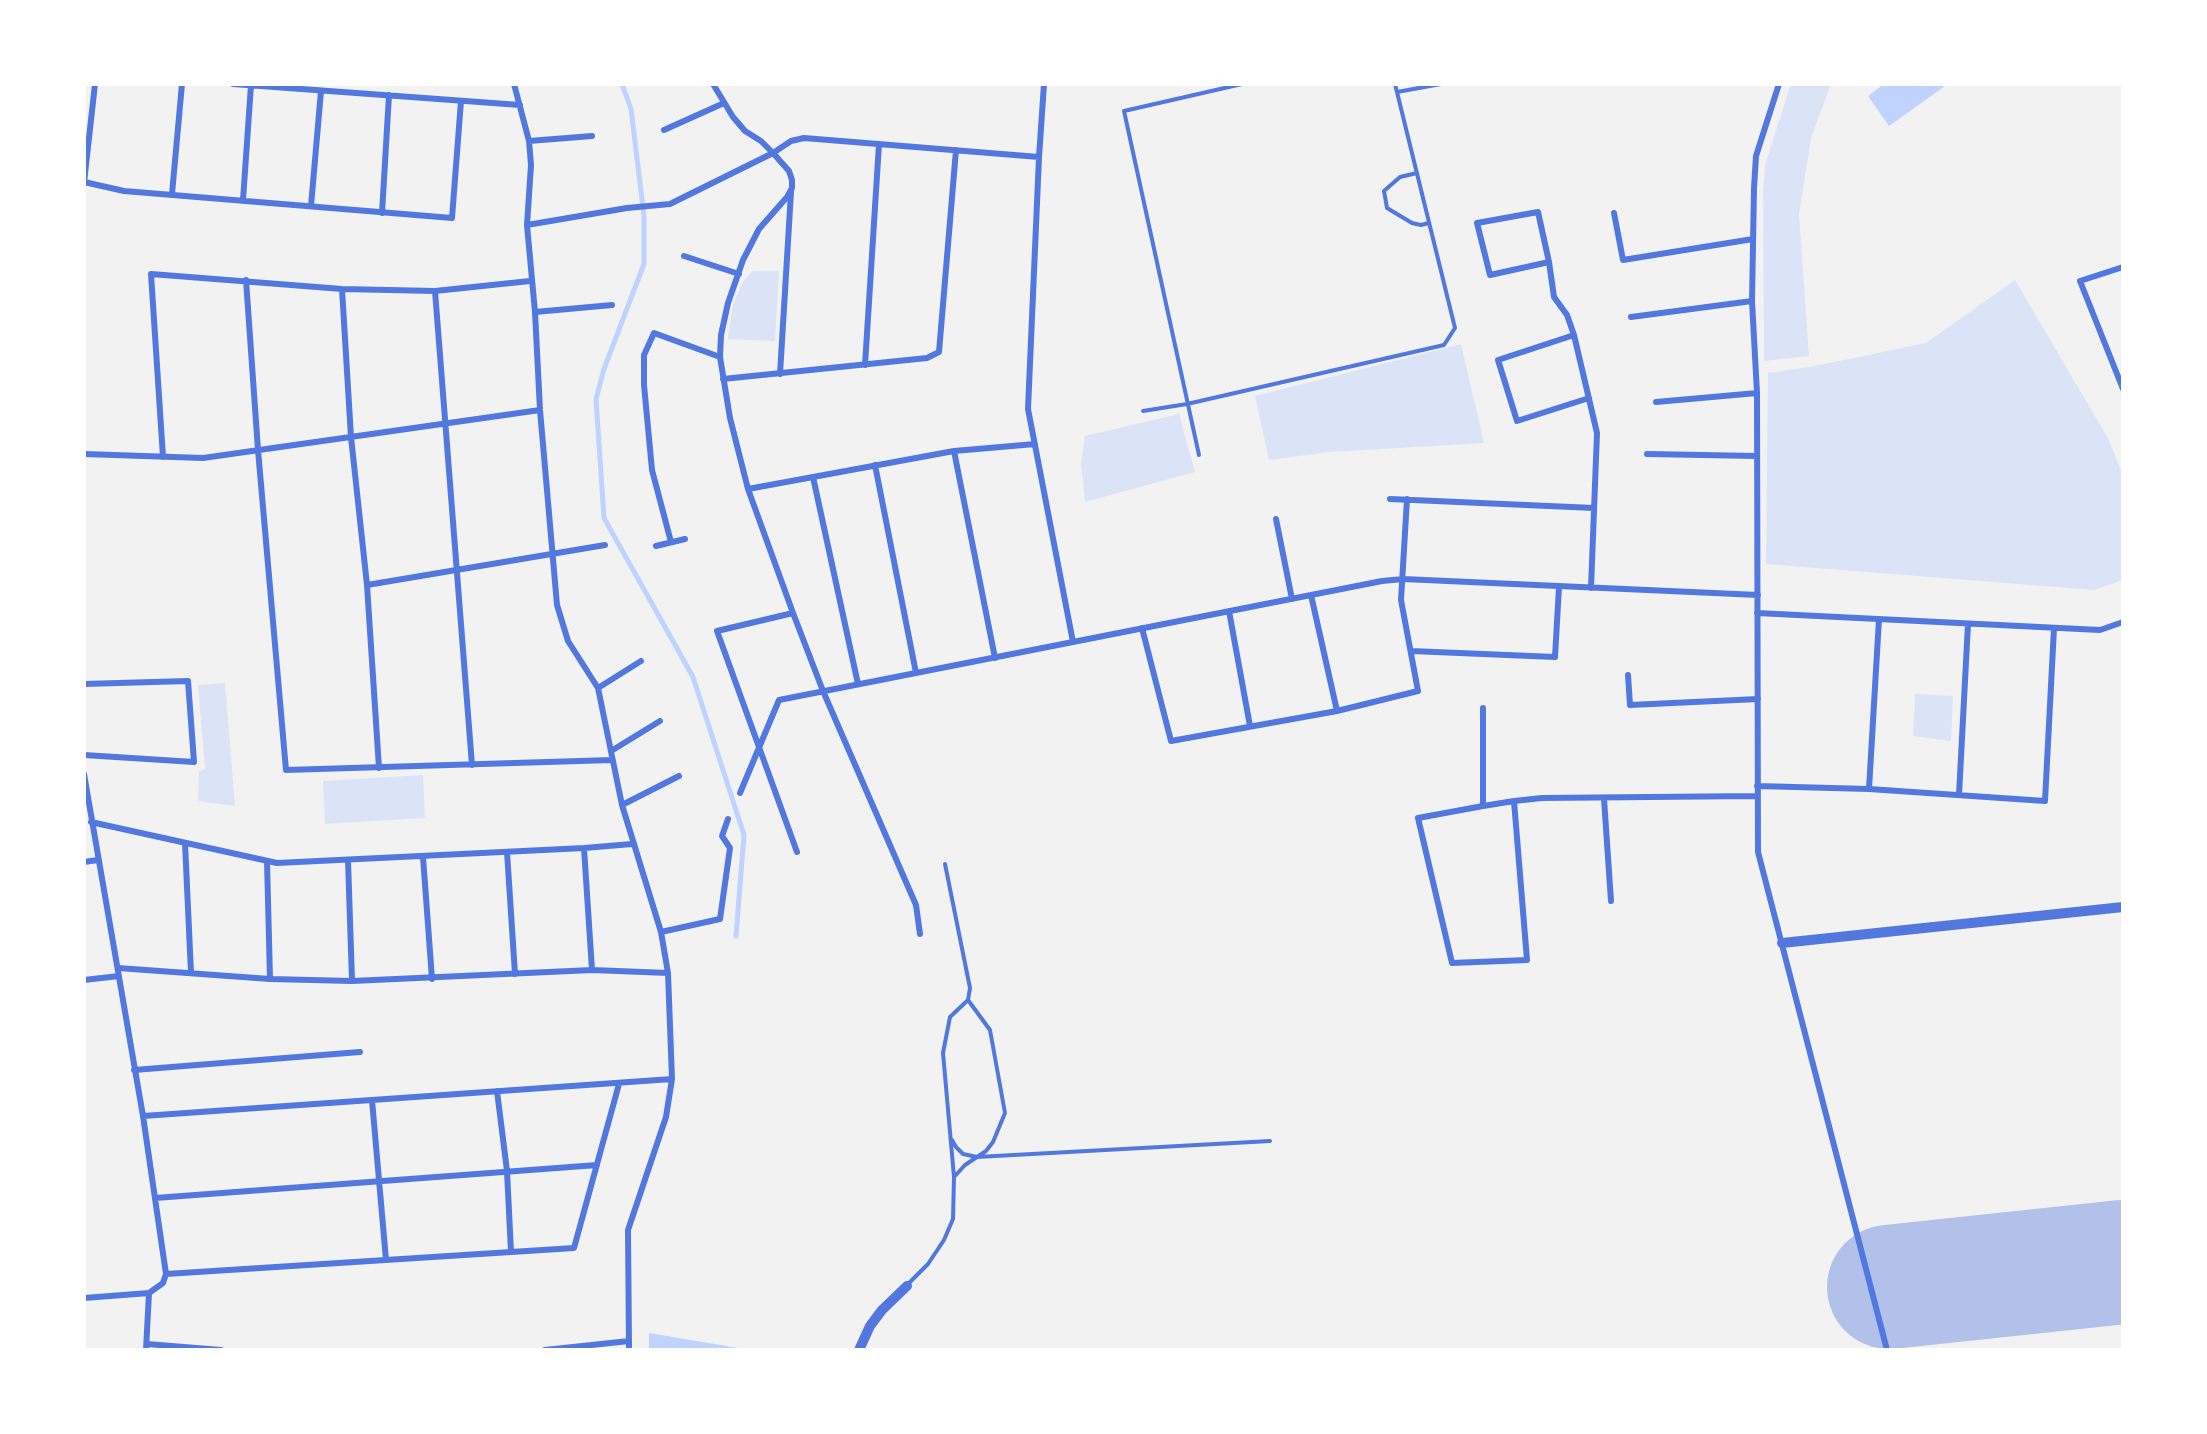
<!DOCTYPE html>
<style>
body{margin:0}
#map{position:relative;width:2207px;height:1434px;overflow:hidden;background:#f2f2f2;font-family:Lato,sans-serif}
canvas{display:block}
.frame{position:absolute;inset:0;border:86px solid #fff;pointer-events:none}
</style>
<div id="map">
<canvas width="2207" height="1434"></canvas>
<div class="frame"></div>
</div>
<script>
const ctx = document.querySelector('canvas').getContext('2d');
ctx.lineJoin = 'round';
function fill(path, color) {
  ctx.fillStyle = color;
  ctx.fill(path, 'evenodd');
}
function toPath(rows) {
  const path = new Path2D();
  for (const r of rows) {
    path.moveTo(r[0], r[1]);
    for (let i = 2; i < r.length; i += 2) path.lineTo(r[i], r[i + 1]);
  }
  return path;
}
function trace(path, color, width, dash) {
  ctx.strokeStyle = color;
  ctx.lineWidth = width;
  ctx.lineCap = dash ? 'butt' : 'round';
  ctx.setLineDash(dash || []);
  ctx.stroke(path);
}
fill(toPath([
 [1791,84,1831,84,1811,138,1799,214,1809,356,1764,361,1763,190,1766,161],
 [753,271,779,271,775,341,728,339,733,304,744,280],
 [2015,280,2109,440,2123,476,2123,580,2094,590,1766,564,1768,373,1810,367,1926,343],
 [1461,344,1484,443,1330,452,1269,460,1255,396],
 [1179,414,1195,472,1085,502,1081,464,1085,436],
 [225,683,235,806,198,801,199,771,205,769,198,685],
 [1915,694,1953,696,1951,741,1913,736],
 [423,775,425,818,325,824,323,781]
]), '#dbe4f7');
fill(toPath([
 [1884,84,1944,84,1945,86,1889,126,1868,96],
 [649,1333,750,1350,649,1350]
]), '#bfd3fe');
trace(toPath([
 [622,84,631,109,644,216,644,264,604,369,596,399,604,518,693,677,744,835,736,936]
]), '#bfd3fe', 5);
trace(toPath([
 [1889,1287,2123,1262]
]), '#b2c1ea', 124);
trace(toPath([
 [1397,92,1441,84],
 [1417,173,1400,177,1384,191,1387,208,1412,223,1421,225,1429,223],
 [1143,411,1187,404,1444,345,1455,328,1395,84],
 [1199,455,1124,111,1242,84],
 [952,1140,956,1147,963,1154,977,1157,1270,1141],
 [955,1176,965,1165,986,1151,993,1142,1005,1113,990,1030,968,1000],
 [908,1284,928,1264,944,1240,953,1219,954,1177,943,1053,950,1017,968,1000,970,988,945,864]
]), '#5277de', 4);
trace(toPath([
 [233,84,520,105],
 [514,84,529,141,531,165,527,225,535,312,540,410,557,605,568,641,598,688,622,805,661,932,668,973,672,1079,666,1117,628,1230,629,1350],
 [713,84,733,117,745,131,761,141,773,153,789,171,792,180,792,188,787,197,759,229,743,260,728,303,721,335,720,357,730,418,748,489,793,613,823,691,916,905,920,934],
 [1044,84,1039,157,1028,409,1073,642],
 [1779,84,1756,156,1754,188,1752,301,1757,393,1758,852,1887,1350],
 [664,130,724,103],
 [529,141,592,136],
 [84,182,124,191,452,218,461,101],
 [84,183,95,84],
 [172,194,182,84],
 [243,200,251,85],
 [311,206,321,91],
 [382,213,389,95],
 [1614,213,1623,260,1753,239],
 [527,225,627,208,670,204,773,153,791,141,804,138,1039,157],
 [684,256,739,274],
 [1549,262,1490,275,1477,223,1538,212,1549,262,1554,297,1567,315,1574,335,1597,433,1591,588],
 [2123,267,2080,281,2123,389],
 [246,280,258,450,286,770,612,760],
 [342,289,351,437,367,585,379,768],
 [435,291,472,765],
 [535,312,612,305],
 [1631,317,1752,301],
 [1574,335,1498,360,1517,421,1589,398],
 [865,365,879,144],
 [780,374,791,192],
 [723,379,927,358,939,352,956,150],
 [1656,402,1757,393],
 [954,451,995,658],
 [84,454,203,458,540,410],
 [1647,454,1757,456],
 [163,457,151,274,342,289,435,291,530,281],
 [875,465,916,673],
 [813,477,858,684],
 [748,489,954,451,1035,444],
 [1390,499,1594,508],
 [1276,519,1292,599],
 [671,542,652,470,644,385,644,355,654,333,720,357],
 [656,546,685,539],
 [367,585,605,545],
 [1311,595,1337,711],
 [1229,611,1250,726],
 [793,613,717,631,797,852],
 [1757,613,2100,630,2123,622],
 [1142,628,1171,741,1337,711,1418,691,1401,600,1407,499],
 [1411,651,1555,657,1559,587],
 [1628,675,1630,705,1758,699],
 [84,684,188,681,194,762,84,755],
 [598,688,641,661],
 [611,751,660,721],
 [84,774,143,1116,166,1274,163,1283,149,1293,84,1298],
 [1757,786,1869,789,2045,801,2054,628],
 [1869,789,1879,619],
 [740,793,779,700,1382,581,1403,579,1758,595],
 [1959,795,1968,624],
 [1604,799,1611,901],
 [1514,801,1527,960,1452,963,1418,818,1483,806,1514,801,1542,798,1757,796],
 [622,805,679,776],
 [1483,806,1483,708],
 [91,822,277,863,584,848,632,844],
 [185,843,191,973],
 [584,848,592,970],
 [507,852,515,974],
 [423,857,432,979],
 [348,860,352,981],
 [267,861,270,979],
 [84,862,98,860],
 [661,932,720,919,730,848,722,836,728,819],
 [118,968,270,979,352,981,592,970,668,973],
 [84,980,119,976],
 [134,1070,360,1052],
 [497,1091,507,1171,511,1252],
 [372,1100,386,1260],
 [143,1116,672,1079],
 [155,1198,597,1165],
 [166,1274,574,1248,619,1084],
 [147,1344,221,1350],
 [146,1350,149,1293],
 [545,1350,629,1341]
]), '#5277de', 6);
trace(toPath([
 [1782,943,2123,907],
 [859,1350,870,1326,882,1310,907,1286]
]), '#5277de', 10);
</script>
